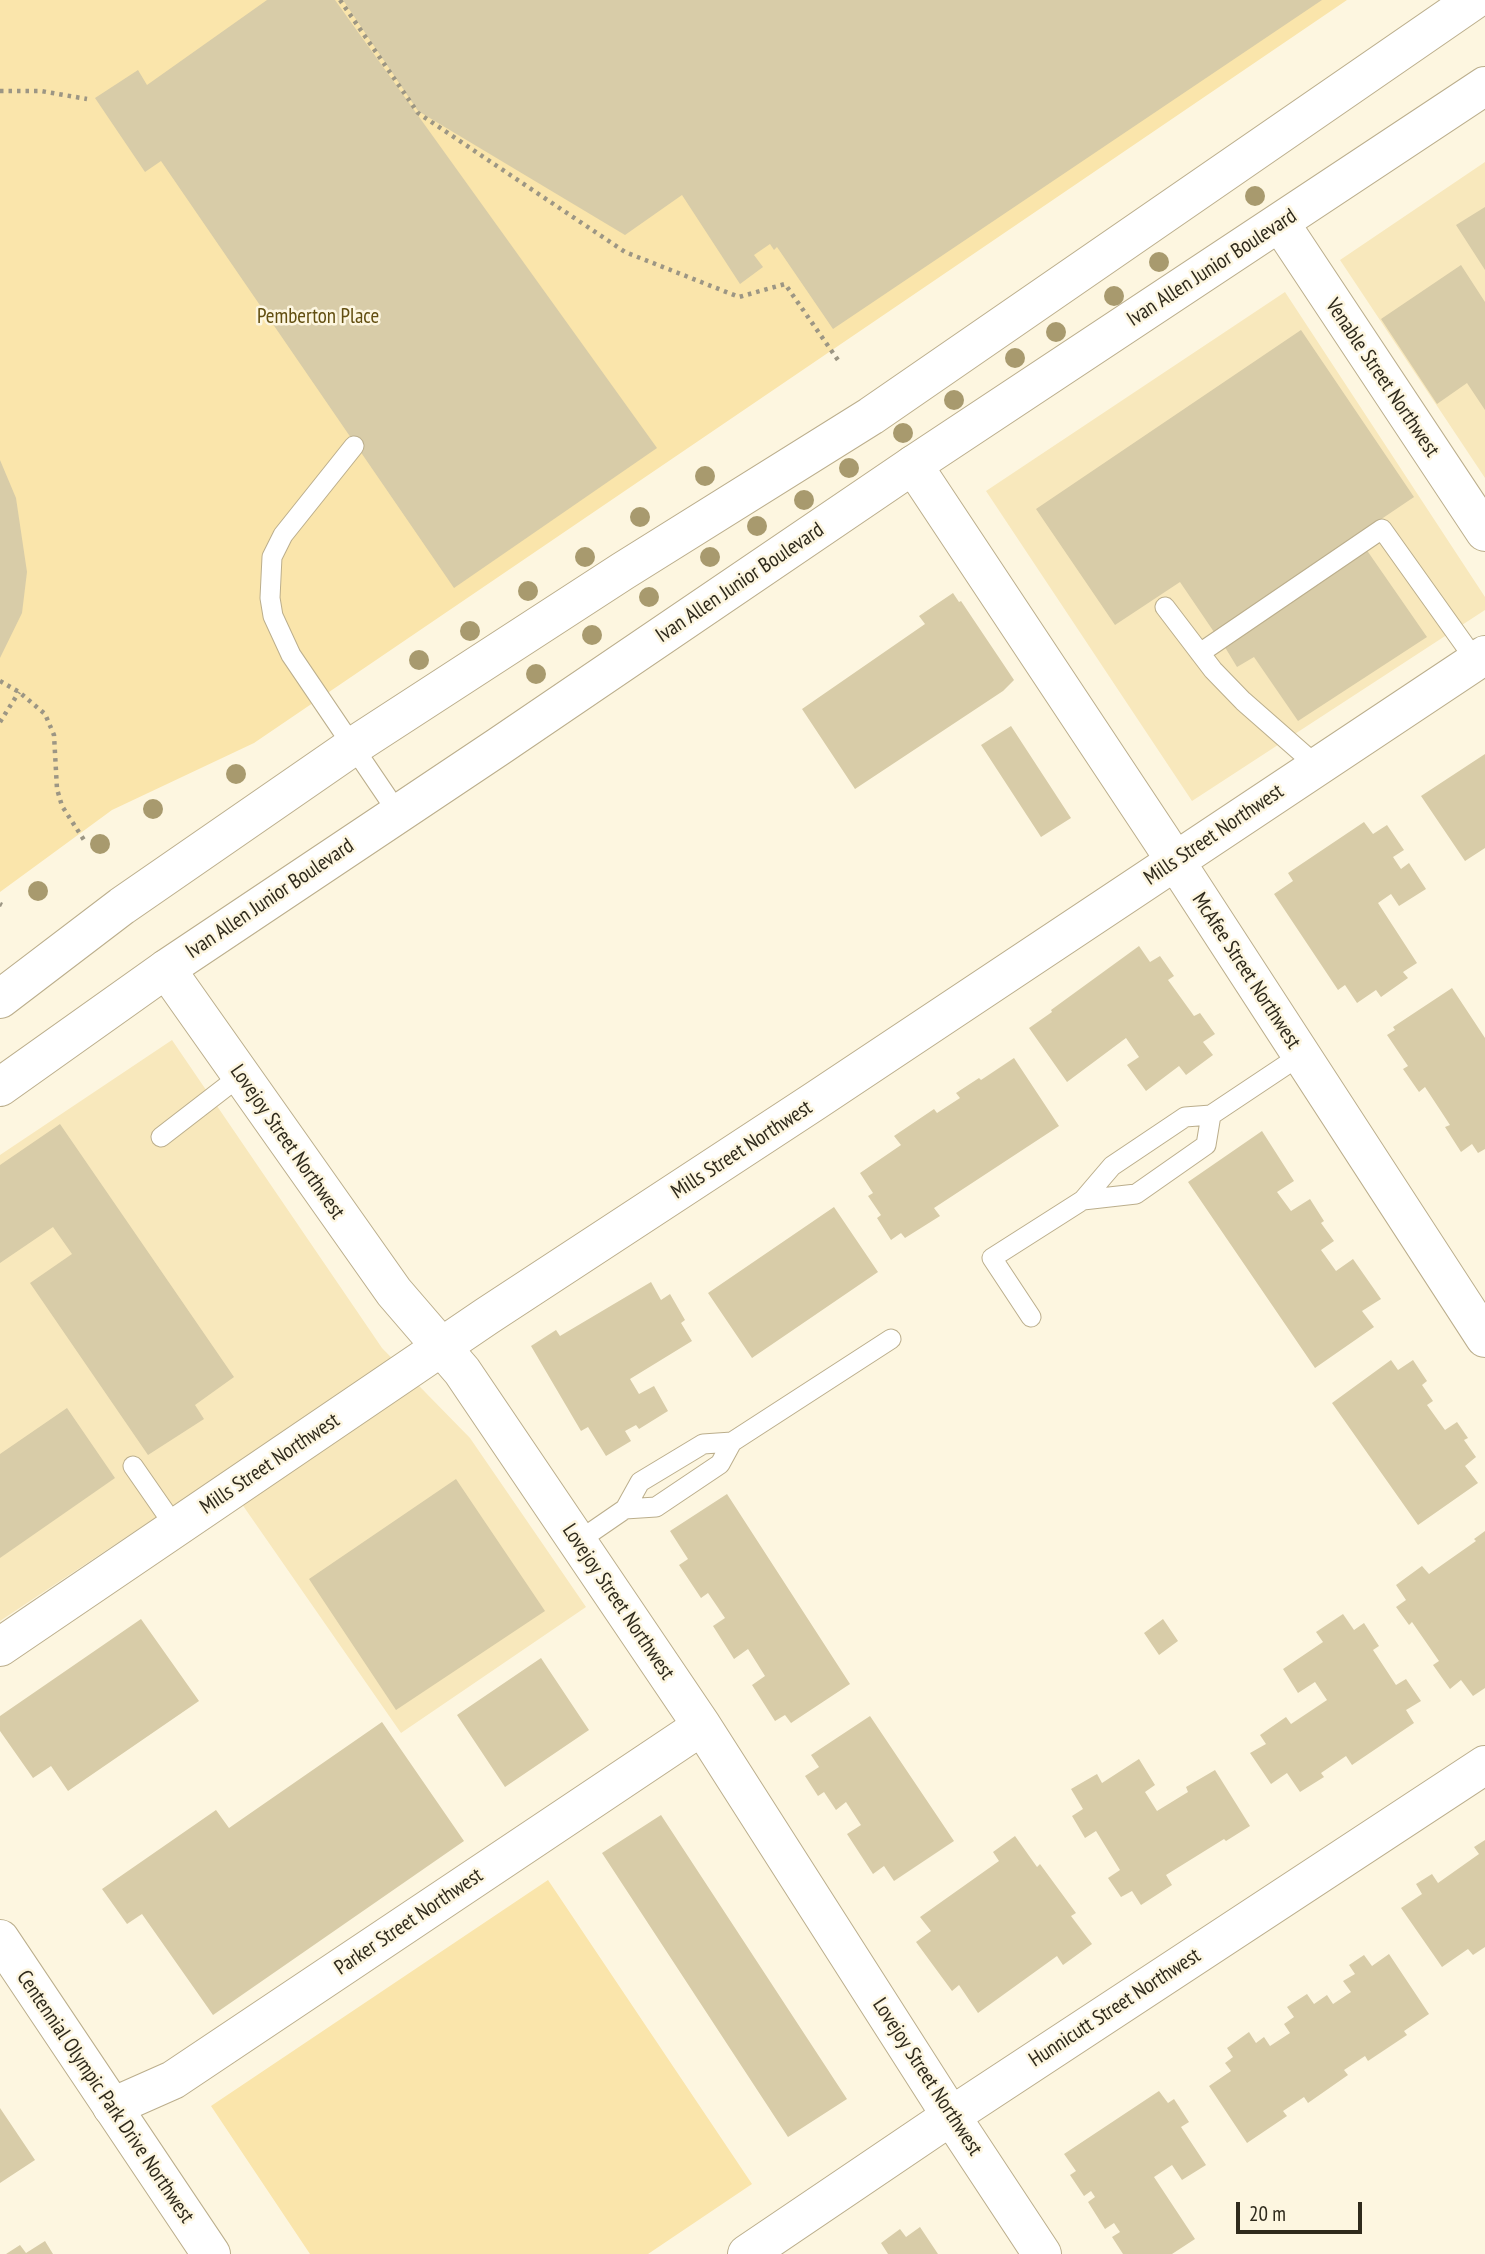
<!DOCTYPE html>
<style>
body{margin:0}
#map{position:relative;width:1485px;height:2254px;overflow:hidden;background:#fdf6e0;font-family:"PT Sans Narrow",sans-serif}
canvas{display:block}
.scale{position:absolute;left:1236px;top:2202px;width:126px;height:32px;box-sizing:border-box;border:4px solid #2f2a1c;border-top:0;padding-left:9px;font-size:21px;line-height:24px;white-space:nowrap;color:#2f2a1c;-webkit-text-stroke:5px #fdf6e0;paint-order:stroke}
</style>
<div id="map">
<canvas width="1485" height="2254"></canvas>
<div class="scale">20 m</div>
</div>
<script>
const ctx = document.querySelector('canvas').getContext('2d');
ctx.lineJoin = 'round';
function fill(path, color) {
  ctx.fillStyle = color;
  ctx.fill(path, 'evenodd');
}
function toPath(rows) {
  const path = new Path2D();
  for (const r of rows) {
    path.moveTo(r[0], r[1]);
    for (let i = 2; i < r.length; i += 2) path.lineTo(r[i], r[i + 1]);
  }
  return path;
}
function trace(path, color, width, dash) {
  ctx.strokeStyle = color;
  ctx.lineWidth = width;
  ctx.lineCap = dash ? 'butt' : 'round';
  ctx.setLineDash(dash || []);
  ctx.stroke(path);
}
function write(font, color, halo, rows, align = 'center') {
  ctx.font = font + ' "PT Sans Narrow",sans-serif';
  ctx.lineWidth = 5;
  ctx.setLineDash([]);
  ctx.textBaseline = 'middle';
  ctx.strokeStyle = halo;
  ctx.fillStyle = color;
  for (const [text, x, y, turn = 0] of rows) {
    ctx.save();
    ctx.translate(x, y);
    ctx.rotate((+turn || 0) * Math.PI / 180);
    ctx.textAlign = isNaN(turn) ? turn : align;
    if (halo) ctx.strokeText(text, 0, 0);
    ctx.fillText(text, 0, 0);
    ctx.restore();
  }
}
fill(toPath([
 [1485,162,1485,478,1340,260],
 [1285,292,1485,597,1485,610,1192,801,986,491],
 [172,1040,382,1348,470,1438,586,1607,401,1733,221,1474,0,1621,0,1155]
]), '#f8e8bc');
fill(toPath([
 [0,0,1347,0,254,743,112,810,0,892],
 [548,1880,752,2184,648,2254,310,2254,211,2106]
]), '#fae5ab');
fill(toPath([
 [267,0,335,0,657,448,454,588,161,161,145,172,95,98,138,70,147,85],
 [343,0,1322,0,833,329,777,247,774,250,770,244,754,255,763,267,740,284,682,195,625,235,418,111],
 [1485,207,1485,270,1456,225],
 [1461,265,1485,302,1485,410,1467,383,1437,404,1381,319],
 [1301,330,1414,497,1214,632,1180,582,1115,625,1036,509],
 [0,460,16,498,27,572,22,613,0,658],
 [1366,549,1427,637,1298,721,1254,657,1237,667,1223,644],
 [953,593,959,602,961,601,1014,680,1003,691,855,789,802,709,925,624,919,616],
 [1011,726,1071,818,1041,837,981,745],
 [1485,754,1485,848,1465,861,1421,796],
 [1364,822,1373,834,1387,825,1404,850,1393,857,1401,869,1409,863,1426,889,1399,906,1391,894,1378,903,1417,963,1403,972,1408,978,1381,997,1376,990,1357,1003,1345,985,1338,990,1274,894,1293,881,1288,873],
 [1139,946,1150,962,1160,956,1174,976,1168,980,1194,1016,1200,1013,1215,1034,1203,1042,1213,1055,1186,1075,1179,1066,1146,1091,1127,1065,1139,1057,1126,1038,1067,1082,1029,1028,1052,1012,1051,1010],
 [1452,988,1485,1038,1485,1149,1478,1153,1472,1144,1461,1152,1445,1127,1450,1125,1425,1087,1419,1092,1403,1069,1408,1066,1387,1035,1395,1030,1393,1027],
 [1014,1058,1059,1126,934,1208,940,1216,905,1238,901,1233,891,1240,877,1218,881,1215,868,1196,873,1193,860,1173,901,1145,894,1136,934,1109,937,1113,960,1098,956,1093,979,1078,981,1080],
 [60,1124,234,1377,195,1405,204,1419,148,1455,30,1283,72,1254,53,1227,0,1263,0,1165],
 [1262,1131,1294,1181,1277,1192,1291,1211,1310,1199,1324,1221,1321,1223,1334,1241,1321,1250,1336,1271,1353,1259,1381,1299,1362,1311,1374,1327,1315,1368,1188,1182],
 [834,1207,878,1272,752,1358,708,1293],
 [651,1282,661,1300,670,1294,685,1320,681,1323,692,1341,630,1379,639,1394,654,1386,668,1411,639,1429,636,1425,625,1431,631,1441,606,1456,588,1427,581,1431,531,1346,556,1330,560,1336],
 [1391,1360,1398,1370,1413,1360,1427,1381,1422,1385,1433,1401,1427,1405,1445,1430,1457,1422,1468,1438,1464,1440,1476,1457,1465,1466,1478,1483,1418,1525,1332,1403],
 [67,1408,115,1478,0,1558,0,1454],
 [456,1479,545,1611,396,1710,309,1579],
 [727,1494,850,1684,791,1723,785,1715,775,1721,752,1685,765,1676,748,1649,734,1659,713,1626,725,1618,708,1593,701,1598,679,1565,688,1559,670,1531],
 [1485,1531,1485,1688,1473,1696,1461,1680,1450,1689,1433,1665,1439,1661,1412,1622,1409,1625,1396,1607,1406,1600,1396,1585,1422,1566,1429,1574,1476,1541,1474,1539],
 [1343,1614,1354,1630,1364,1623,1379,1646,1373,1650,1396,1685,1406,1679,1421,1701,1406,1710,1414,1723,1352,1765,1346,1756,1321,1773,1324,1777,1300,1792,1287,1773,1271,1784,1250,1753,1266,1744,1260,1735,1286,1717,1291,1724,1327,1700,1315,1682,1298,1693,1283,1669,1323,1642,1316,1632],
 [141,1619,199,1701,68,1791,51,1766,33,1778,0,1731,0,1716],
 [1163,1619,1178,1641,1159,1655,1144,1633],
 [541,1658,589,1730,505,1787,457,1715],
 [870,1716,954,1841,894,1881,884,1866,873,1874,847,1834,861,1825,846,1802,836,1810,824,1792,818,1796,805,1776,819,1767,811,1755],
 [382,1722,464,1841,213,2015,142,1914,127,1924,102,1889,216,1810,229,1828],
 [1139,1759,1155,1785,1145,1792,1157,1811,1188,1792,1186,1787,1215,1770,1250,1826,1226,1841,1224,1839,1166,1875,1172,1885,1141,1905,1132,1891,1121,1897,1108,1878,1120,1870,1096,1831,1085,1838,1072,1816,1083,1809,1071,1789,1097,1774,1102,1783],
 [661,1815,847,2099,788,2137,602,1853],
 [1015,1836,1037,1867,1040,1864,1076,1913,1071,1916,1092,1944,1063,1965,1057,1956,978,2013,959,1985,952,1991,916,1942,931,1931,920,1917,999,1861,993,1852],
 [1485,1840,1485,1947,1473,1955,1468,1949,1442,1967,1401,1908,1422,1894,1416,1884,1432,1874,1438,1883,1479,1854,1474,1847],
 [1389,1954,1429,2014,1404,2031,1407,2035,1368,2061,1365,2056,1344,2070,1348,2075,1308,2103,1304,2097,1283,2111,1287,2116,1247,2143,1209,2086,1231,2071,1225,2063,1233,2057,1227,2048,1249,2032,1256,2043,1264,2037,1270,2046,1290,2033,1284,2024,1294,2017,1287,2007,1307,1994,1314,2004,1327,1995,1333,2004,1351,1992,1343,1981,1355,1974,1349,1965,1364,1955,1372,1966],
 [1159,2091,1168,2103,1174,2099,1189,2122,1181,2127,1206,2165,1182,2180,1172,2165,1154,2177,1195,2239,1172,2254,1123,2254,1112,2237,1120,2232,1114,2223,1105,2229,1088,2202,1095,2197,1091,2191,1084,2196,1070,2175,1076,2171,1064,2154],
 [0,2108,35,2160,0,2183],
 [920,2227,938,2254,888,2254,881,2243,900,2229,906,2237],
 [45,2241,53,2254,6,2254,20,2245,26,2253]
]), '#d8cca8');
const service = toPath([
 [354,446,283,535,272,557,270,598,273,616,291,655,398,813],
 [1165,607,1213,670,1243,701,1317,766],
 [1200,653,1382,529,1476,661],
 [161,1137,240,1076],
 [1083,1200,1136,1194,1206,1145,1211,1115],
 [1031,1317,992,1258,1083,1200,1112,1166,1185,1117,1211,1115,1301,1055],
 [133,1466,176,1528],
 [625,1509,656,1507,720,1464,732,1442],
 [577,1542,625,1509,640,1482,703,1444,732,1442,891,1339]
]);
const minor = toPath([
 [1280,223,1485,532],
 [913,465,1161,839,1485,1338],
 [166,969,394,1292,462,1371,702,1726,951,2116,1042,2254],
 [0,1647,487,1316,815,1101,1485,655],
 [112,2107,173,2080,702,1726],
 [747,2254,951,2116,1485,1765]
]);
const tertiary = toPath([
 [0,1939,211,2254]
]);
const secondary = toPath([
 [0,999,122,906,352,747,623,571,871,416,1474,0],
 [0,1087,166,969,498,747,913,465,1485,86]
]);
trace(service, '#bbae8c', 21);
trace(minor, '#bbae8c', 40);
trace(tertiary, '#bbae8c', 40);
trace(secondary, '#bbae8c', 40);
trace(toPath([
 [340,0,418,113,625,252,739,297,785,284,840,363],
 [0,91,41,91,87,99],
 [0,681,19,692,45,714,54,735,57,789,62,806,84,840],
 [0,722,19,692],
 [0,904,2,905]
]), '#9c9684', 4.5, [3.5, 5]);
trace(service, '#fff', 19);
trace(minor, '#fff', 38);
trace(tertiary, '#fff', 38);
trace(secondary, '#fff', 38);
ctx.fillStyle = '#a89a6e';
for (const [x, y] of [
 [1255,196],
 [1159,262],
 [1114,296],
 [1056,332],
 [1015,358],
 [954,400],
 [903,433],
 [849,468],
 [705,476],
 [804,500],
 [640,517],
 [757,526],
 [585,557],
 [710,557],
 [528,591],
 [649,597],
 [470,631],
 [592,635],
 [419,660],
 [536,674],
 [236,774],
 [153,809],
 [100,844],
 [38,891]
]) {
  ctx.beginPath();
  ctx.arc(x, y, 10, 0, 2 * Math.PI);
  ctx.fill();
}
write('21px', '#2f2a1c', '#fdf6e0', [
 ["Ivan Allen Junior Boulevard",1212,268,-33],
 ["Venable Street Northwest",1382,378,56],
 ["Ivan Allen Junior Boulevard",740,583,-34],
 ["Mills Street Northwest",1214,835,-34],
 ["Ivan Allen Junior Boulevard",270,899,-34],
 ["McAfee Street Northwest",1246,971,57],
 ["Lovejoy Street Northwest",287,1142,55],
 ["Mills Street Northwest",742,1150,-33],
 ["Mills Street Northwest",270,1464,-34],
 ["Lovejoy Street Northwest",618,1602,56],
 ["Parker Street Northwest",409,1922,-34],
 ["Hunnicutt Street Northwest",1115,2008,-33],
 ["Lovejoy Street Northwest",927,2077,57],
 ["Centennial Olympic Park Drive Northwest",105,2097,56]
]);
write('21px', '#624e10', '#fdf6e0', [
 ["Pemberton Place",318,317]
]);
</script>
